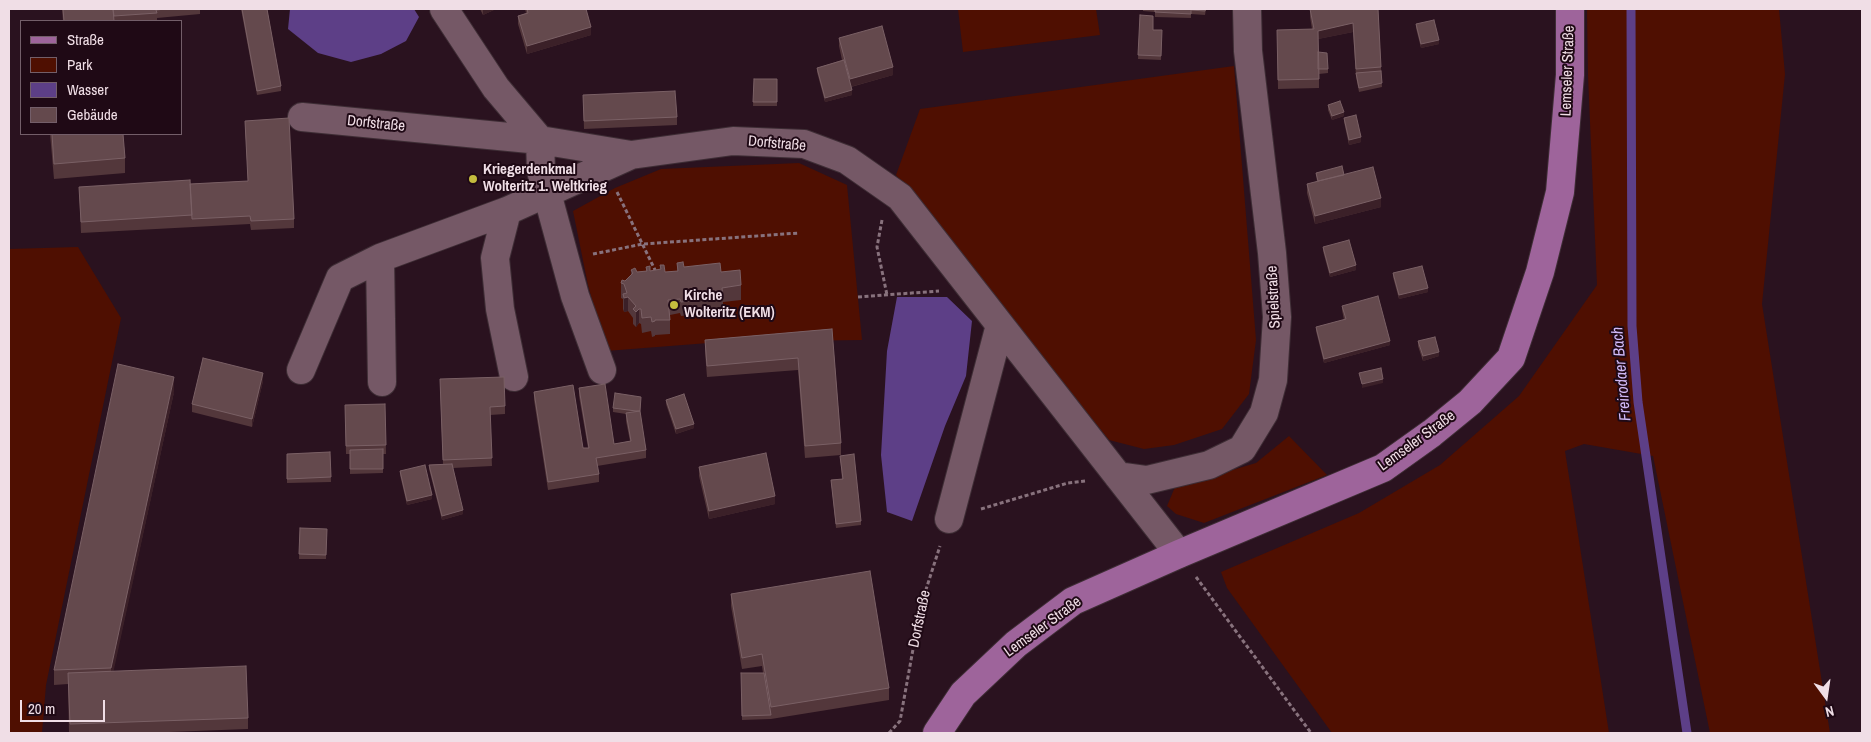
<!DOCTYPE html>
<meta charset="utf-8">
<style>
body{margin:0}
#map{position:relative;width:1871px;height:742px;overflow:hidden;background:#2a121f;font-family:"Archivo Narrow",sans-serif}
canvas{display:block}
.frame{position:absolute;inset:0;border:10px solid #f0dee6;pointer-events:none}
.legend{position:absolute;left:20px;top:20px;width:162px;height:115px;box-sizing:border-box;background:#1f0915;border:1px solid #735e69;margin:0;padding:6px 9px;list-style:none;font-size:15px;color:#f0dee6}
.legend li{display:flex;align-items:center;gap:10px;height:25px}
.legend b{width:25px;border:1px solid #735e69}
.north{position:absolute;left:1801px;top:672px;width:50px;height:50px;-webkit-text-stroke:4px #1f0915;paint-order:stroke;rotate:166deg;font-size:14px;font-weight:700;line-height:20px;text-align:center;color:#f0dee6}
.north::after{content:'';display:block;margin:auto;width:18px;height:22px;background:#f0dee6;clip-path:polygon(50% 0,100% 100%,50% 72%,0 100%)}
.scale{position:absolute;left:20px;top:700px;width:85px;height:22px;box-sizing:border-box;border:2px solid #f0dee6;border-top:0;padding-left:6px;font-size:15px;line-height:18px;white-space:nowrap;color:#f0dee6;-webkit-text-stroke:4px #1f0915;paint-order:stroke}
</style>
<div id="map">
<canvas width="1871" height="742"></canvas>
<div class="frame"></div>
<ul class="legend">
<li><b style="height:6px;background:#9e649b"></b>Straße</li>
<li><b style="height:14px;background:#4f0f01"></b>Park</li>
<li><b style="height:14px;background:#5d3f87"></b>Wasser</li>
<li><b style="height:14px;background:#64494d"></b>Gebäude</li>
</ul>
<div class="north">N</div>
<div class="scale">20 m</div>
</div>
<script>
const ctx = document.querySelector('canvas').getContext('2d');
ctx.lineJoin = 'round';
function fill(path, color) {
  ctx.fillStyle = color;
  ctx.fill(path, 'evenodd');
}
function toPath(rows) {
  const path = new Path2D();
  for (const r of rows) {
    path.moveTo(r[0], r[1]);
    for (let i = 2; i < r.length; i += 2) path.lineTo(r[i], r[i + 1]);
  }
  return path;
}
function trace(path, color, width, dash) {
  ctx.strokeStyle = color;
  ctx.lineWidth = width;
  ctx.lineCap = dash ? 'butt' : 'round';
  ctx.setLineDash(dash || []);
  ctx.stroke(path);
}
function write(font, color, halo, rows, align = 'center') {
  ctx.font = font + ' "Archivo Narrow",sans-serif';
  ctx.lineWidth = 4;
  ctx.setLineDash([]);
  ctx.textBaseline = 'middle';
  ctx.strokeStyle = halo;
  ctx.fillStyle = color;
  for (const [text, x, y, turn = 0] of rows) {
    ctx.save();
    ctx.translate(x, y);
    ctx.rotate((+turn || 0) * Math.PI / 180);
    ctx.textAlign = isNaN(turn) ? turn : align;
    if (halo) ctx.strokeText(text, 0, 0);
    ctx.fillText(text, 0, 0);
    ctx.restore();
  }
}
fill(toPath([
 [958,9,1096,9,1100,35,963,52],
 [1587,9,1779,9,1785,74,1762,304,1830,733,1710,733,1653,456,1584,444,1565,451,1609,733,1332,733,1227,588,1221,572,1359,513,1440,465,1519,396,1597,285,1588,75],
 [1234,66,1256,340,1249,394,1222,429,1174,445,1144,449,1109,440,896,175,920,109],
 [799,163,847,185,862,340,721,342,606,351,588,285,573,211,615,188,661,169],
 [78,247,121,318,46,685,42,733,9,733,9,249],
 [1289,436,1327,475,1204,523,1176,514,1167,506,1175,487,1256,463]
]), '#4f0f01');
fill(toPath([
 [290,9,414,9,419,17,406,41,381,54,351,62,318,53,288,29],
 [897,297,947,297,972,321,966,376,945,426,912,521,887,512,881,455,887,351]
]), '#5d3f87');
trace(toPath([
 [1631,9,1632,326,1638,402,1687,733]
]), '#5d3f87', 9);
const minor = toPath([
 [444,9,496,88,540,140,631,155,733,141,804,144,847,160,900,197,1179,554],
 [302,117,540,140,541,171,575,296,602,370],
 [507,211,495,258,500,309,514,377],
 [301,370,340,278,380,258],
 [382,382,380,258,507,211,631,155],
 [1118,476,1147,480,1209,465,1242,449,1264,413,1273,380,1277,317,1272,253,1248,51,1247,9],
 [949,519,1000,325]
]);
const major = toPath([
 [937,733,963,694,1016,644,1073,601,1179,554,1383,468,1432,433,1470,402,1511,358,1540,272,1560,192,1570,75,1570,9]
]);
trace(minor, '#3e2d35', 30);
trace(major, '#3e2d35', 30);
trace(toPath([
 [617,192,656,272],
 [882,220,877,247,887,295],
 [593,254,643,244,799,233],
 [858,297,939,291],
 [981,509,1068,483,1085,481],
 [1196,577,1311,733],
 [889,733,900,721,921,605,940,546]
]), '#88727d', 3, [4, 2.5]);
trace(minor, '#755866', 28);
trace(major, '#9e649b', 28);
fill(toPath([
 [62,9,200,9,200,14,157,18,157,21,63,21],
 [241,9,267,9,281,86,281,91,257,95],
 [480,9,496,9,483,15],
 [525,9,586,9,591,35,527,54,518,24,518,16,526,13],
 [1143,9,1206,9,1205,15,1191,14,1191,18,1155,17,1155,12,1143,11],
 [1310,9,1378,9,1382,87,1359,92,1356,77,1353,32,1318,39,1318,57,1328,69,1328,73,1319,74,1319,88,1278,89,1277,30,1312,29,1310,17],
 [1140,15,1153,30,1162,30,1161,60,1138,59],
 [1416,24,1439,44,1421,48,1416,28],
 [839,38,893,75,851,87,852,95,825,102,817,72,817,68,842,60,839,46],
 [754,79,777,79,777,106,753,106],
 [583,95,677,117,677,125,584,129],
 [1328,105,1344,116,1332,120,1328,110],
 [1344,118,1361,142,1349,145,1344,122],
 [245,121,294,219,294,228,251,230,250,224,81,233,79,187,190,184,248,181],
 [50,134,123,134,125,158,125,173,54,179],
 [1316,173,1344,175,1381,207,1315,224,1307,193,1307,184,1317,182],
 [1323,247,1356,270,1330,277,1323,251],
 [677,263,684,267,721,272,741,285,741,300,723,302,723,311,681,316,680,313,670,315,670,334,655,335,655,336,652,337,651,331,642,333,641,324,639,323,636,327,633,324,633,318,628,311,624,312,623,309,623,299,621,298,621,283,625,281,631,275,631,270,637,272,646,271,646,267,650,271,660,269,660,265,665,272,677,271],
 [1393,273,1428,292,1399,299,1393,277],
 [1342,306,1390,345,1324,363,1316,331,1316,327,1344,320,1342,310],
 [832,329,841,443,841,455,805,458,798,370,707,377,705,352,705,340],
 [1418,341,1439,356,1423,361,1418,346],
 [263,381,252,427,192,412,192,404],
 [440,387,505,406,505,414,490,415,492,466,453,468,463,514,442,520,429,469,429,465,443,464],
 [579,388,614,444,630,441,626,421,626,414,613,412,613,408,641,401,640,412,646,450,646,458,597,466,599,474,599,482,548,490,534,400,534,392,583,448,588,448,579,396],
 [174,392,113,671,248,718,248,729,143,733,69,733,68,684,54,685,54,670],
 [666,400,694,428,676,434,666,404],
 [385,404,386,454,383,454,383,473,350,474,350,454,346,454,345,405],
 [330,452,331,482,287,483,287,454],
 [840,456,861,521,861,525,836,528,831,480,842,479],
 [699,467,775,504,709,519,699,476],
 [400,471,432,499,407,505,400,475],
 [300,528,327,529,326,559,299,559],
 [731,594,889,688,889,700,771,719,742,720,741,673,763,673,762,666,742,669,731,606]
]), '#53373b');
fill(toPath([
 [483,9,496,9,483,15],
 [1353,23,1353,32,1318,39,1318,31],
 [591,27,591,35,527,54,527,46],
 [1439,40,1439,44,1421,48,1421,44],
 [893,67,893,75,850,87,850,79],
 [852,90,852,95,825,102,825,98],
 [1344,112,1344,116,1332,120,1332,116],
 [1361,137,1361,142,1349,145,1349,140],
 [1381,198,1381,207,1315,224,1315,216],
 [1356,265,1356,270,1330,277,1330,273],
 [1428,288,1428,292,1399,299,1399,295],
 [628,297,628,311,624,312,624,298],
 [639,309,639,323,636,327,636,312],
 [1390,341,1390,345,1324,363,1324,359],
 [1439,352,1439,356,1423,361,1423,356],
 [263,373,263,381,252,427,252,419],
 [174,377,174,392,111,683,111,668],
 [1383,379,1383,383,1362,388,1362,384],
 [694,424,694,428,676,434,676,429],
 [432,495,432,499,407,505,407,501],
 [775,496,775,504,709,519,709,511],
 [463,510,463,514,442,520,442,516]
]), '#3b2028');
const building = toPath([
 [63,9,113,9,114,21,64,21,63,9],
 [113,9,166,9,156,10,157,13,114,16,113,9],
 [242,9,267,9,281,86,257,91,242,9],
 [527,9,586,9,591,27,527,46,518,16,528,13,527,9],
 [1155,9,1206,9,1205,11,1191,10,1191,14,1155,12,1155,9],
 [1310,9,1378,9,1381,67,1356,69,1353,23,1318,31,1319,79,1278,80,1277,30,1314,29,1310,9],
 [1140,15,1153,16,1153,30,1162,30,1161,56,1138,55,1140,15],
 [1434,20,1439,40,1421,44,1416,24,1434,20],
 [882,26,893,67,850,79,839,38,882,26],
 [1318,52,1327,53,1328,69,1318,69,1318,52],
 [844,60,852,90,825,98,817,68,844,60],
 [1381,71,1382,83,1359,88,1356,73,1381,71],
 [754,79,777,79,777,102,753,102,754,79],
 [675,91,677,117,584,121,583,95,675,91],
 [1340,101,1344,112,1332,116,1328,105,1340,101],
 [1356,115,1361,137,1349,140,1344,118,1356,115],
 [289,118,294,219,251,221,250,216,192,219,190,184,248,181,245,121,289,118],
 [52,134,123,134,125,158,54,164,52,134],
 [1342,166,1344,175,1318,181,1316,173,1342,166],
 [1373,167,1381,198,1315,216,1307,184,1373,167],
 [190,180,192,215,81,222,79,187,190,180],
 [1349,240,1356,265,1330,273,1323,247,1349,240],
 [683,262,684,267,720,263,721,272,740,270,741,285,722,288,723,297,681,302,680,299,668,300,670,320,655,320,655,321,652,322,651,317,642,318,641,309,639,309,636,312,633,309,636,306,628,297,624,298,623,294,627,293,624,284,621,283,622,280,625,281,633,273,631,270,635,268,637,272,647,271,646,267,650,266,650,271,661,269,660,265,664,265,665,272,678,271,677,263,683,262],
 [1422,266,1428,288,1399,295,1393,273,1422,266],
 [1378,296,1390,341,1324,359,1316,327,1346,319,1342,306,1378,296],
 [832,329,841,443,805,446,798,358,707,366,705,340,832,329],
 [1435,337,1439,352,1423,356,1418,341,1435,337],
 [203,358,263,373,252,419,192,404,203,358],
 [118,364,174,377,111,668,54,670,118,364],
 [1381,368,1383,379,1362,384,1359,373,1381,368],
 [504,377,505,406,490,407,492,458,443,460,440,379,504,377],
 [605,384,614,444,631,441,626,413,640,411,646,450,596,458,599,474,548,482,534,392,573,385,583,448,589,448,579,388,605,384],
 [615,393,641,397,640,411,636,411,613,408,615,393],
 [684,394,694,424,676,429,666,400,684,394],
 [385,404,386,445,346,446,345,405,385,404],
 [383,449,383,469,350,469,350,450,383,449],
 [330,452,331,477,287,479,287,454,330,452],
 [766,453,775,496,709,511,699,467,766,453],
 [854,454,861,521,836,524,831,480,843,479,840,456,854,454],
 [452,464,463,510,442,516,429,465,452,464],
 [425,465,432,495,407,501,400,471,425,465],
 [300,528,327,529,326,555,299,554,300,528],
 [870,571,889,688,771,707,762,654,742,658,731,594,870,571],
 [246,666,248,718,70,724,68,673,246,666],
 [741,673,764,673,771,715,742,716,741,673]
]);
fill(building, '#64494d');
trace(building, '#7a6065', 1);
for (const [x, y, r, color] of [
 [473,179,5,"#c4bc3e"],
 [674,305,5,"#c4bc3e"]
]) {
  const dot = new Path2D();
  dot.arc(x, y, r, 0, 2 * Math.PI);
  ctx.fillStyle = color;
  ctx.fill(dot);
  trace(dot, '#1f0915', 2);
}
write('15px', '#f0dee6', '#1f0915', [
 ["Lemseler Straße",1568,71,-88],
 ["Dorfstraße",376,124,6],
 ["Dorfstraße",777,144,5],
 ["Spielstraße",1274,297,-93],
 ["Lemseler Straße",1417,441,-36],
 ["Dorfstraße",920,619,-78],
 ["Lemseler Straße",1043,627,-36]
]);
write('bold 15px', '#f0dee6', '#1f0915', [
 ["Kriegerdenkmal",483,170],
 ["Wolteritz 1. Weltkrieg",483,187],
 ["Kirche",684,296],
 ["Wolteritz (EKM)",684,313]
], 'left');
write('italic 16px', '#d0b9f7', '#1f0915', [
 ["Freirodaer Bach",1622,374,-95]
]);
</script>
